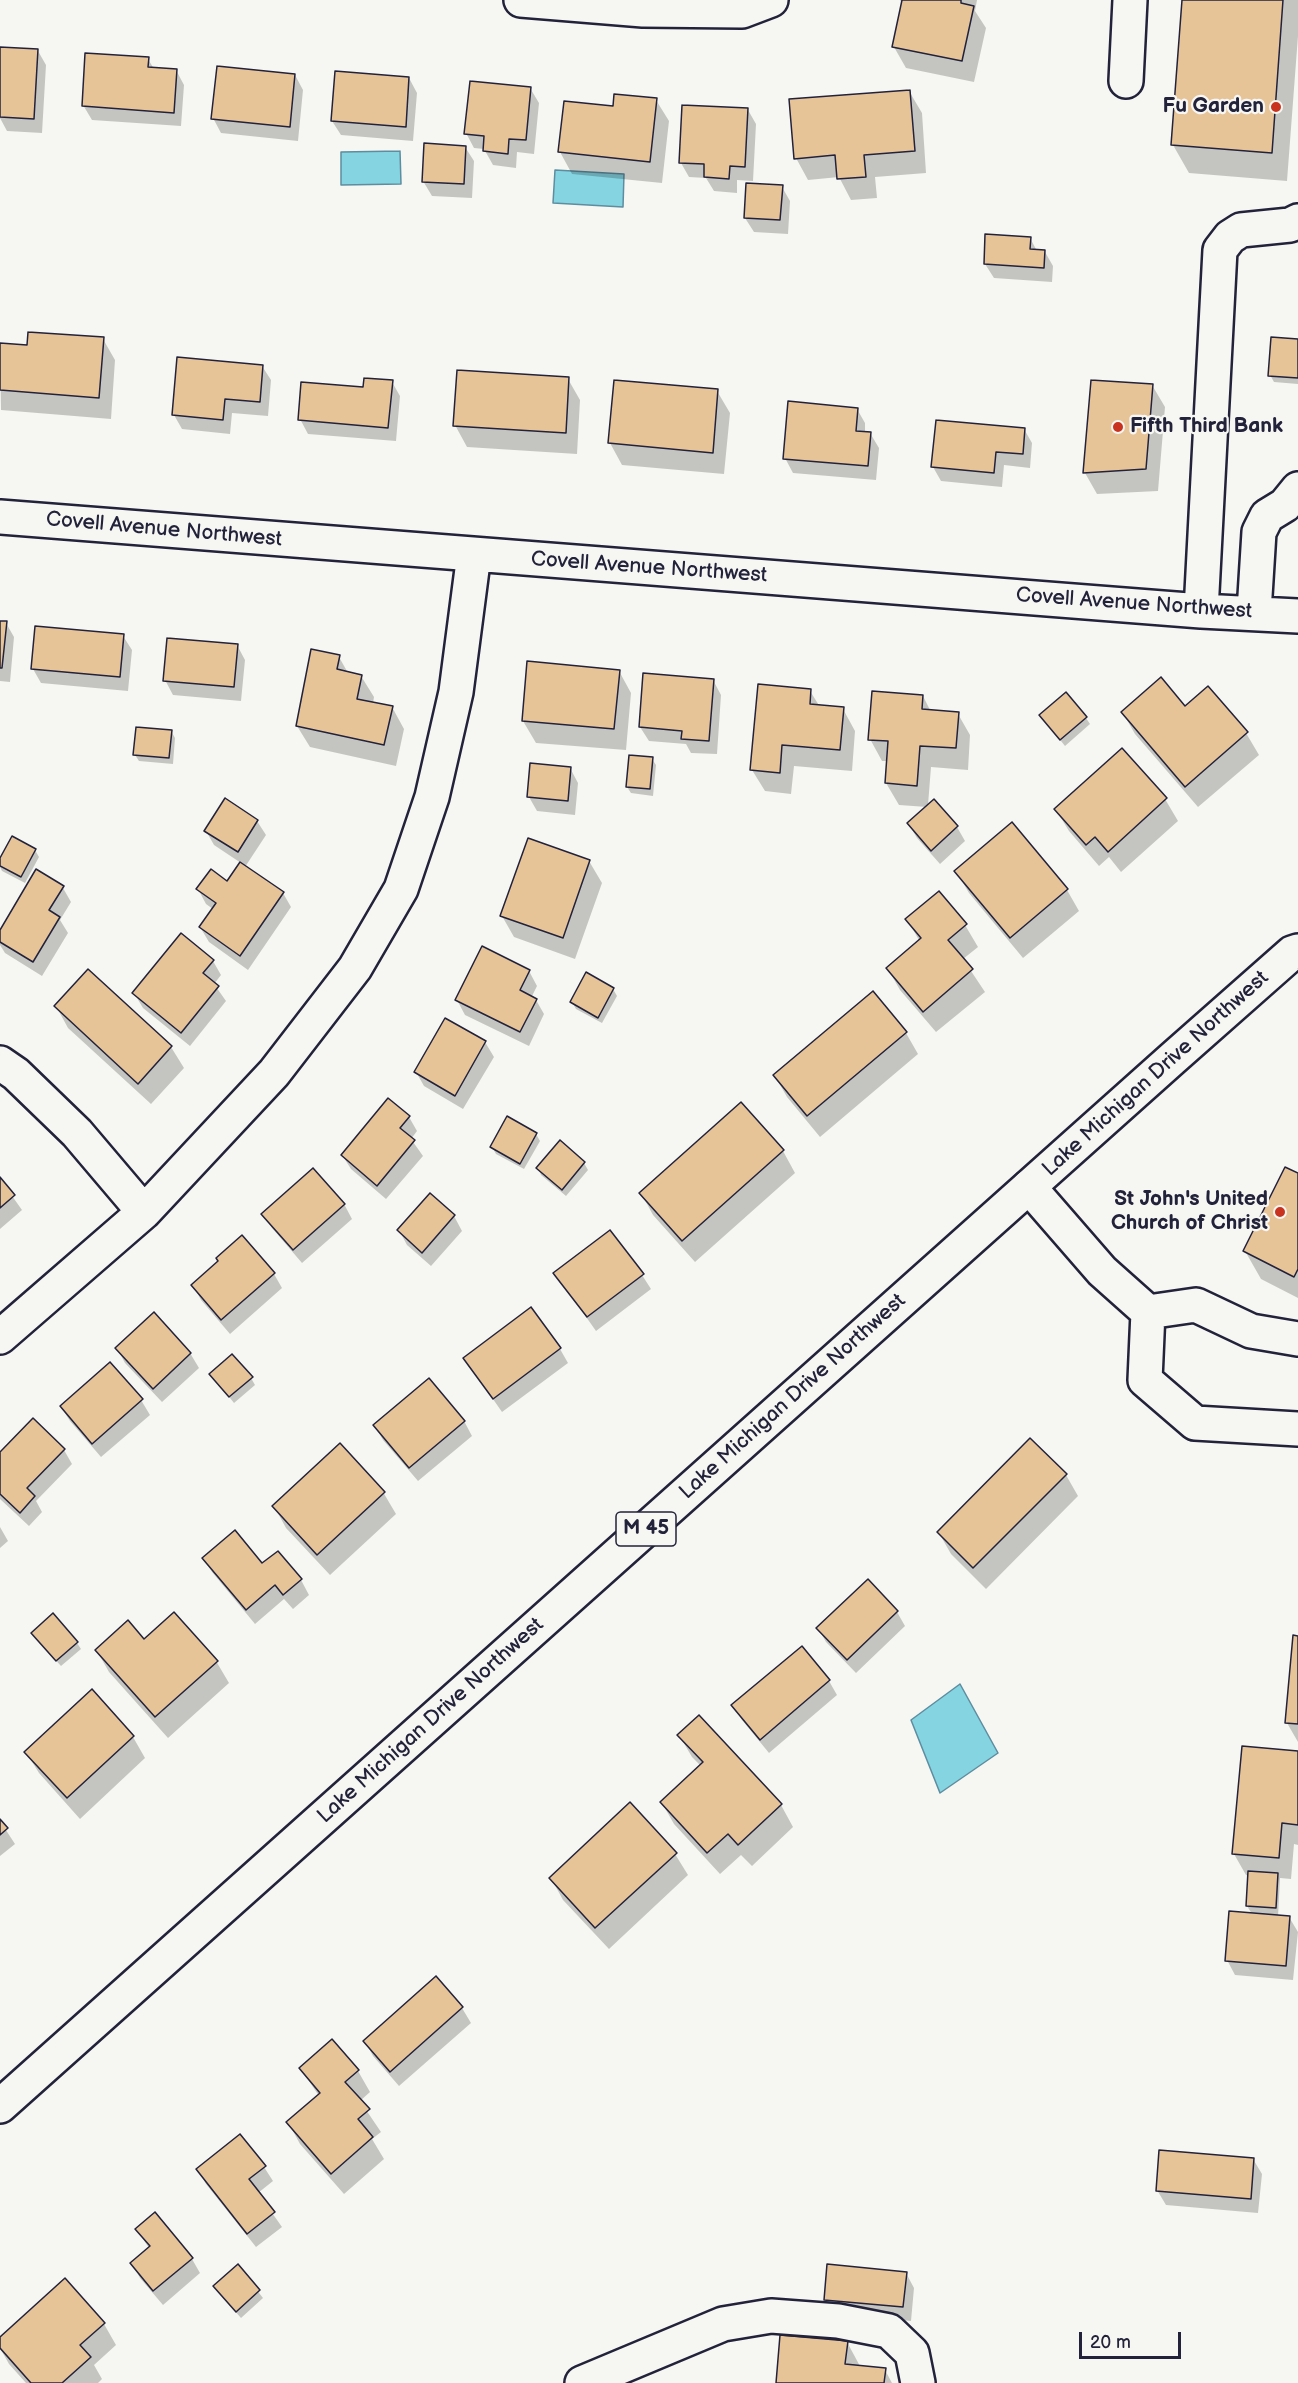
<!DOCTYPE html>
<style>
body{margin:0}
#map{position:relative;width:1298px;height:2383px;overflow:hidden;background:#f6f6f2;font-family:"Balsamiq Sans",sans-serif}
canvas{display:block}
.scale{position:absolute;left:1079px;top:2332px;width:102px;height:27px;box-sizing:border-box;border:3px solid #22223b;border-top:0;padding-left:8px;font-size:18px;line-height:21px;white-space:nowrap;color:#22223b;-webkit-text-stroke:4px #f6f6f2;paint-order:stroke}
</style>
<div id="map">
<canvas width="1298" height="2383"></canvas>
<div class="scale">20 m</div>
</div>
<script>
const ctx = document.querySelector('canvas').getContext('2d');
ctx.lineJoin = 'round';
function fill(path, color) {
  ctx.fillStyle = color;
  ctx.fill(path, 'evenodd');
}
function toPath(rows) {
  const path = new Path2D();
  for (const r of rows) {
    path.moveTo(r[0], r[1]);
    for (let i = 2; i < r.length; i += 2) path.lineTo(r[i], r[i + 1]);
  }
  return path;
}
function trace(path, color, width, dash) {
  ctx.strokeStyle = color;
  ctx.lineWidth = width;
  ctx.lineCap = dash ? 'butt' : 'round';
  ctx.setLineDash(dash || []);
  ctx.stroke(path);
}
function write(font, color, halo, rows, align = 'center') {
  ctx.font = font + ' "Balsamiq Sans",sans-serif';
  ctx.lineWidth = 4.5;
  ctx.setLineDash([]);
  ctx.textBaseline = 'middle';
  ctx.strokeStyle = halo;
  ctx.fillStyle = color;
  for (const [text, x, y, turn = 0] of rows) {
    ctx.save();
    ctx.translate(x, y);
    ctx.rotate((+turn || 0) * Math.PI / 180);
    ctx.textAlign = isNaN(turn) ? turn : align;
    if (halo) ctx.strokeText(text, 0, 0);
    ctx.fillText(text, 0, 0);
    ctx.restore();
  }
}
const water = toPath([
 [400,151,401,184,341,185,341,152,400,151],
 [555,170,624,174,623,207,553,203,555,170],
 [960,1684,998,1753,940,1793,911,1720,960,1684]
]);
fill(water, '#85d4e1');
trace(water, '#5d8d9f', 1.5);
fill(toPath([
 [900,0,977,0,975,11,986,28,974,82,906,68,894,47,903,5],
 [1184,0,1298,0,1298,36,1287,181,1189,173,1173,145],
 [0,48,38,51,46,65,42,133,7,131,0,118],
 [148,59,154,69,176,70,184,85,181,126,92,120,83,105],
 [295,75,303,90,298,141,221,133,213,118],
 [409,78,417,93,413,141,341,135,332,121],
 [530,88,539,103,534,154,517,152,516,168,493,165,484,149,474,148,466,133],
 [909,91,922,113,926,173,875,177,877,198,851,200,839,177,808,180,796,158],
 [656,100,669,121,662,183,572,174,560,152,615,107],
 [748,110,756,124,753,181,737,180,737,193,714,191,706,178,689,177,681,163],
 [465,147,474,161,472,198,432,196,423,181],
 [782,187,790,201,788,234,754,232,745,218],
 [1030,238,1037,251,1045,252,1053,266,1052,282,994,278,985,264],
 [103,339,115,360,111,419,1,410,0,344,29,346],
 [1298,340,1298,384,1274,382,1270,375],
 [262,366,271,380,268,416,232,413,230,434,182,429,174,415],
 [568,379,580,400,577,454,467,447,455,425],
 [392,382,400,396,396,441,308,434,300,419,364,389],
 [1092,382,1152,385,1165,407,1158,491,1097,494,1085,473],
 [717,391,730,413,724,474,622,465,610,443],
 [857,409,865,423,865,433,870,433,879,448,876,480,793,473,785,458],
 [1024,429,1032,443,1030,468,1004,465,1002,487,941,481,933,467],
 [0,622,6,623,14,637,10,682,0,681],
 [123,636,132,650,128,691,41,683,33,669],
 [237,645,245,660,241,701,173,695,165,680],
 [339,657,348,673,361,676,374,697,373,703,392,707,404,729,396,766,310,747,297,726],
 [619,671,631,693,626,750,536,743,523,721],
 [713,680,721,695,717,754,691,753,686,744,649,741,640,727],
 [810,691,820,707,843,709,855,731,852,771,794,766,791,794,765,791,752,770],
 [923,696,931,712,958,714,970,735,968,770,931,767,928,805,957,827,965,841,940,864,917,838,908,823,927,807,899,805,886,783,888,761,882,761,870,739],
 [1185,708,1246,733,1259,755,1198,807,1135,734,1123,713],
 [1041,716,1086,718,1090,724,1065,746],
 [171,731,175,738,173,764,139,761,135,755],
 [652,759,656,765,653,796,631,793,627,787],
 [570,768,578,783,575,815,537,811,529,797],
 [1165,799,1178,821,1121,872,1109,857,1099,866,1069,831,1056,810],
 [257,821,266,835,245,867,283,893,291,907,248,970,209,942,200,927,213,909,206,904,198,889,227,883,241,863,214,845,206,831],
 [35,850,39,857,25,883,2,871,0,867,0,861],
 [589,861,602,883,575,959,514,937,502,916],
 [956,871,1067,890,1079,911,1023,958,969,893],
 [63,888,71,902,60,920,68,933,42,976,5,953,0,945,0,933],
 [907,919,965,925,978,947,963,959,985,992,936,1032,900,990,888,969,920,942],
 [213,961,221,975,214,984,226,1001,190,1046,143,1008,134,993],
 [88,971,171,1047,184,1068,151,1104,68,1028,56,1006],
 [529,971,537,986,531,998,536,1000,544,1014,529,1046,465,1015,457,1000],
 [613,989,617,996,602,1023,576,1009,572,1002],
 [446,1020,485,1042,494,1057,463,1109,424,1086,416,1072],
 [906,1033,918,1054,820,1137,787,1097,775,1076],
 [409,1117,417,1131,411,1139,423,1156,386,1199,351,1169,342,1155],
 [536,1134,540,1141,524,1169,496,1154,492,1147],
 [560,1142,584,1163,588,1170,566,1196,541,1175,538,1168],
 [783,1151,795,1173,695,1262,653,1215,641,1193],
 [1298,1175,1298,1298,1261,1279,1245,1251],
 [0,1179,22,1210,0,1229],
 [344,1204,352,1219,302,1263,272,1228,263,1214],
 [454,1216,462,1231,431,1266,407,1245,399,1230],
 [555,1273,642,1275,651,1289,596,1331],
 [274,1274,282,1288,230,1334,201,1300,193,1285],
 [117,1348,190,1353,199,1368,162,1402,125,1363],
 [560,1349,568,1363,502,1412,465,1359],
 [211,1374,251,1378,255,1385,234,1403],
 [141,1400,150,1415,101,1457,70,1421,61,1407],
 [464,1421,472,1436,418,1481,383,1440,375,1426],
 [64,1450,72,1464,36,1501,42,1512,29,1526,0,1499,0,1455],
 [1066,1475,1078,1496,986,1589,951,1554,939,1533],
 [383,1492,396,1514,330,1575,286,1528,274,1506],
 [0,1527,8,1541,0,1548],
 [277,1553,301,1580,309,1595,293,1609,284,1599,255,1624,212,1572,204,1558,262,1565],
 [897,1612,905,1626,856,1673,826,1642,818,1628],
 [1298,1637,1298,1742,1287,1723],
 [37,1640,77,1643,81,1649,61,1666],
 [144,1641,216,1661,229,1683,168,1738,109,1672,97,1651],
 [829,1681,837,1695,769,1753,742,1720,733,1705],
 [699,1717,781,1805,793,1827,752,1866,741,1855,720,1874,674,1824,662,1803,701,1766,692,1757,679,1735],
 [133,1737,145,1758,80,1819,39,1773,26,1752],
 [1298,1752,1298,1845,1294,1844,1291,1879,1280,1878,1278,1917,1289,1917,1298,1932,1293,1980,1235,1975,1227,1960,1252,1914,1247,1906,1249,1876,1246,1875,1234,1854],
 [0,1821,15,1844,0,1856],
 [675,1854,688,1875,609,1949,563,1900,551,1878],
 [436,1978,462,2008,471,2023,399,2086,373,2056,365,2041],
 [301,2069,358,2071,370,2092,360,2101,381,2132,372,2139,384,2159,344,2194,300,2144,288,2122,319,2096],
 [1253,2159,1262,2174,1258,2213,1166,2205,1157,2190],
 [264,2167,273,2181,258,2193,282,2227,256,2247,206,2184,198,2169],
 [137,2230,192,2259,200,2273,163,2305,140,2278,132,2264,149,2248],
 [238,2266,263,2298,241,2318,219,2293],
 [906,2273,914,2288,911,2321,834,2314,825,2300],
 [104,2324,116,2345,94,2365,102,2379,98,2383,26,2383,9,2364,0,2348,0,2339],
 [847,2342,861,2368,885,2370,892,2383,777,2383]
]), '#0003');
const building = toPath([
 [902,0,961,0,961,3,974,6,962,61,892,47,902,0],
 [1182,0,1283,0,1272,153,1171,145,1182,0],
 [0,47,38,49,34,119,0,117,0,47],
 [85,53,149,57,148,67,177,69,174,113,82,106,85,53],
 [217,66,295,74,290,127,211,119,217,66],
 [335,71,409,77,406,127,331,121,335,71],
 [470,81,531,87,526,140,509,139,508,154,483,151,484,136,464,134,470,81],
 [910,90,915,151,864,155,866,177,837,179,835,155,794,159,789,99,910,90],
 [614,94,657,98,650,162,558,152,564,101,613,106,614,94],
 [682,105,748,108,745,167,730,166,729,179,704,177,704,164,679,163,682,105],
 [424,143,466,146,464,184,422,182,424,143],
 [746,183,783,185,780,220,744,218,746,183],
 [985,234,1031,237,1030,249,1045,250,1044,268,984,264,985,234],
 [28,332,104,337,99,398,0,390,0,343,27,345,28,332],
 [1271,337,1298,339,1298,378,1268,376,1271,337],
 [177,357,263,365,260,402,225,399,223,420,172,415,177,357],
 [457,370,569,377,566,433,453,426,457,370],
 [364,378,393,380,388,428,298,420,301,382,363,387,364,378],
 [614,380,718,389,713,453,608,443,614,380],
 [1091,380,1153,384,1146,469,1083,473,1091,380],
 [788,401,858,408,856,431,871,432,868,466,783,459,788,401],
 [936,420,1025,428,1023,454,996,452,994,473,931,467,936,420],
 [0,621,7,621,2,668,0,668,0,621],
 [35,626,124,634,120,677,31,669,35,626],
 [167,638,238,644,234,687,163,681,167,638],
 [311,649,340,655,337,669,362,675,357,699,393,706,384,745,296,726,311,649],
 [527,661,620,670,614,729,522,721,527,661],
 [643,673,714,679,709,741,681,739,682,731,639,727,643,673],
 [1161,677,1185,706,1208,686,1248,732,1185,787,1121,712,1161,677],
 [758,684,811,689,810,704,844,707,840,750,782,745,780,773,750,770,758,684],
 [872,691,923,695,922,709,959,712,956,748,920,746,917,786,885,783,888,741,868,740,872,691],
 [1066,692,1087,717,1060,740,1039,715,1066,692],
 [136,727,172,730,169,758,133,755,136,727],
 [1122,748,1167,798,1108,852,1095,837,1086,845,1054,809,1122,748],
 [629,755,653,757,650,789,626,787,629,755],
 [530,763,571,767,568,801,527,797,530,763],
 [225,798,258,820,238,852,204,831,225,798],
 [934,799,958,826,931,851,907,823,934,799],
 [1012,822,1068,889,1010,938,954,871,1012,822],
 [12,836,36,849,21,877,0,866,0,858,12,836],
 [528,838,590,860,563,938,500,916,528,838],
 [240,862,284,892,240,956,199,927,216,903,196,889,211,869,227,881,240,862],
 [36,869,64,886,49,910,60,917,33,962,0,942,0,930,36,869],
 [939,891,967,924,948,940,973,969,923,1012,886,968,921,938,905,919,939,891],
 [181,933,214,960,203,973,219,986,181,1033,132,993,181,933],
 [482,946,530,970,520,990,537,999,520,1032,455,1000,482,946],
 [88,969,172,1046,138,1084,54,1006,88,969],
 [586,972,614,988,598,1018,570,1002,586,972],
 [873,991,907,1032,807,1116,773,1075,873,991],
 [445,1018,486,1041,455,1096,414,1072,445,1018],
 [388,1098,410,1116,400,1128,415,1140,377,1186,341,1155,388,1098],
 [741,1102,784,1150,682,1241,639,1193,741,1102],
 [507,1116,537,1133,520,1164,490,1147,507,1116],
 [560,1140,585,1162,562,1190,536,1168,560,1140],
 [1285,1167,1298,1173,1298,1269,1294,1277,1243,1251,1285,1167],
 [313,1168,345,1204,293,1250,261,1214,313,1168],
 [0,1177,15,1195,0,1208,0,1177],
 [430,1193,455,1215,422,1253,397,1230,430,1193],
 [610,1230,644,1274,587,1317,553,1273,610,1230],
 [242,1235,275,1273,221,1320,191,1285,218,1261,216,1258,242,1235],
 [531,1307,561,1348,493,1399,463,1358,531,1307],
 [154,1312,191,1353,153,1389,115,1348,154,1312],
 [232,1354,253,1377,229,1397,209,1374,232,1354],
 [110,1362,143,1399,92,1444,60,1406,110,1362],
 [429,1378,465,1421,409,1468,373,1425,429,1378],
 [33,1418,65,1449,27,1488,35,1496,20,1513,0,1494,0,1452,33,1418],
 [1030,1438,1067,1474,973,1568,937,1532,1030,1438],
 [340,1443,385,1492,317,1555,272,1506,340,1443],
 [235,1530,262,1563,278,1551,302,1579,283,1595,275,1585,246,1610,202,1558,235,1530],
 [868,1579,898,1611,847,1660,816,1628,868,1579],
 [174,1612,218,1661,155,1717,95,1650,128,1620,144,1639,174,1612],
 [53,1613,78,1642,56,1661,31,1633,53,1613],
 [1293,1635,1298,1636,1298,1724,1285,1723,1293,1635],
 [802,1646,830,1680,760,1740,731,1705,802,1646],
 [92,1689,134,1736,67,1798,24,1752,92,1689],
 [699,1715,782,1804,738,1845,728,1834,707,1853,660,1802,703,1762,677,1735,699,1715],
 [1242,1746,1298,1751,1298,1825,1282,1823,1279,1858,1232,1854,1242,1746],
 [630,1802,677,1853,595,1928,549,1878,630,1802],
 [0,1819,8,1828,0,1835,0,1819],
 [1248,1871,1278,1873,1276,1908,1246,1906,1248,1871],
 [1229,1911,1290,1916,1286,1966,1225,1961,1229,1911],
 [436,1976,463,2007,390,2072,363,2041,436,1976],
 [332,2039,359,2070,345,2082,370,2109,358,2119,373,2137,331,2174,286,2122,320,2093,299,2068,332,2039],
 [240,2134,266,2166,249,2179,275,2212,247,2234,196,2169,240,2134],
 [1159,2150,1254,2158,1251,2199,1156,2191,1159,2150],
 [155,2212,193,2258,153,2291,130,2263,150,2246,135,2229,155,2212],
 [238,2264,260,2290,236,2312,213,2286,238,2264],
 [827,2264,907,2272,903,2307,824,2300,827,2264],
 [65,2278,105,2323,80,2345,91,2357,62,2383,31,2383,0,2348,0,2337,65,2278],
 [780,2335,848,2341,845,2364,886,2368,884,2383,776,2383,780,2335]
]);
fill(building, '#e7c398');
trace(building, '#22223b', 1.5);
const minor = toPath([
 [521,0,643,10,742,11,771,0],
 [1126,81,1130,0],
 [0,517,1201,611,1298,616],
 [1201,611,1220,250,1230,237,1241,230,1290,225,1298,221],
 [1254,612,1259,532,1267,516,1285,505,1298,489],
 [0,1063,16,1074,77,1133,144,1212],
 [1029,1187,1102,1271,1148,1312,1196,1305,1251,1331,1298,1339],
 [1148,1312,1145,1380,1195,1423,1298,1429],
 [0,1337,144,1212,274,1073,355,968,401,889,432,797,456,692,474,554],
 [582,2383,723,2324,771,2316,838,2321,889,2331,912,2353,918,2383]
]);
const highway = toPath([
 [0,2106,1172,1059,1292,953,1298,951]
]);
trace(minor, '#22223b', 38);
trace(highway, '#22223b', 38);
trace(minor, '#f6f6f2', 33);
trace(highway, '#f6f6f2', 33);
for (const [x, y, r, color] of [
 [1276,107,6,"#c8321e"],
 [1118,427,6,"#c8321e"],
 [1280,1212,6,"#c8321e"]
]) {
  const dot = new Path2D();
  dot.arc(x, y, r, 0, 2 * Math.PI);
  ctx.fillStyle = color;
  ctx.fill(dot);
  trace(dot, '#f6f6f2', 2);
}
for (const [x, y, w] of [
 [646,1529,60]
]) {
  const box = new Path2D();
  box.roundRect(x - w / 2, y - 17, w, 34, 4.5);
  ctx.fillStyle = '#f6f6f2';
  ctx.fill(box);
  trace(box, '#22223b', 1.5);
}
write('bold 20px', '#22223b', null, [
 ["M 45",646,1529]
]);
write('bold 21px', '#22223b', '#f6f6f2', [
 ["Fu Garden",1264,107],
 ["Fifth Third Bank",1130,427,"left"],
 ["St John's United",1268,1200],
 ["Church of Christ",1268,1224]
], 'right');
write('21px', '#22223b', '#f6f6f2', [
 ["Covell Avenue Northwest",164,530,5],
 ["Covell Avenue Northwest",649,568,4],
 ["Covell Avenue Northwest",1134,604,4],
 ["Lake Michigan Drive Northwest",1156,1074,-42],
 ["Lake Michigan Drive Northwest",793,1397,-42],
 ["Lake Michigan Drive Northwest",431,1721,-42]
]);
</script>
